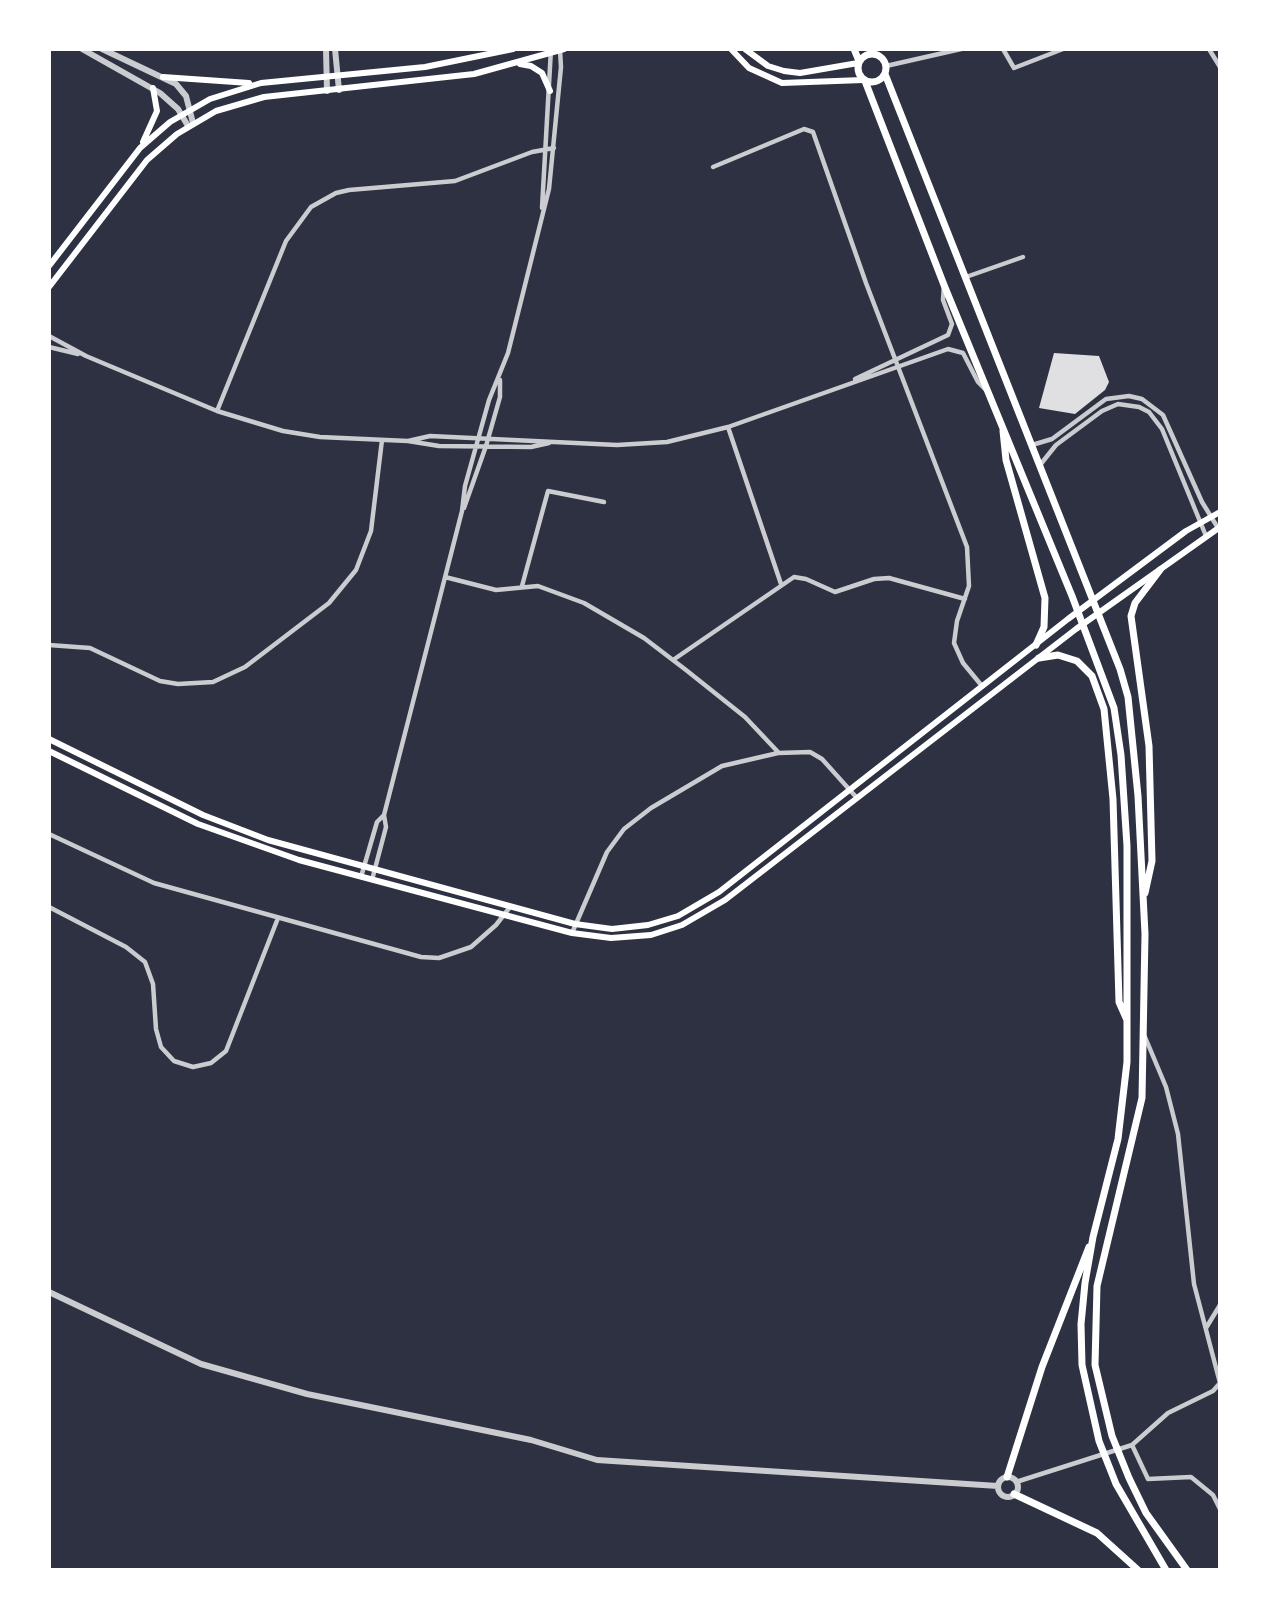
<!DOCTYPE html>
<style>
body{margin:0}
#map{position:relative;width:1269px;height:1619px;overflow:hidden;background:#2d3142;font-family:Jost,sans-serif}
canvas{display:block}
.frame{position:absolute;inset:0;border:51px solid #fff;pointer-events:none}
</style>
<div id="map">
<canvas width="1269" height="1619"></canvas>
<div class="frame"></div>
</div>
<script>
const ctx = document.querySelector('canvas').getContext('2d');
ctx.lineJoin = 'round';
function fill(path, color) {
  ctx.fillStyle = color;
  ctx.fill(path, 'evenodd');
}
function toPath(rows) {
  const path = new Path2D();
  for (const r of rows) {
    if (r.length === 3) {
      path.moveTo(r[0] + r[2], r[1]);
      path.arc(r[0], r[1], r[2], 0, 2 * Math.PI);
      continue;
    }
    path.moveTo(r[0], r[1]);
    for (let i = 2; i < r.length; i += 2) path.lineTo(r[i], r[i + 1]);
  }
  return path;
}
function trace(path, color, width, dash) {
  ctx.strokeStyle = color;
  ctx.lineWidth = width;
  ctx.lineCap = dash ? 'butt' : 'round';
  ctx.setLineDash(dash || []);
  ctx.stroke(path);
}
fill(toPath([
 [1054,353,1099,356,1109,382,1105,390,1075,414,1039,408]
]), '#e0e0e3');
trace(toPath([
 [1003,49,1014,68,1063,49],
 [1209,49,1220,67],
 [886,66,961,49],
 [713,167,804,129,813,132,866,283,967,547,969,586,957,621,954,643,963,663,982,686],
 [542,208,551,49],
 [966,277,1023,257],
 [49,336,86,356,217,411,283,431,320,437,408,441,439,446,531,447,549,443],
 [49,347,78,354],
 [855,379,948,335,952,324,943,300,944,285],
 [217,411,286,241,311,207,336,193,349,190,455,181,532,152,554,148],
 [728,427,781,584],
 [408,441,430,436,617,445,667,442,728,427,948,349,963,353,978,382,987,391],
 [1032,445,1052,439,1106,399,1129,396,1142,399,1163,415,1202,502,1218,528],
 [1040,465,1056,445,1102,411,1118,404,1139,407,1149,412,1162,429,1206,536],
 [464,508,486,446,500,397,500,380],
 [445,577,496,590,538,586,584,603,644,638,686,670,745,717,778,752],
 [522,586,548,491,604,502],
 [49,645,90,648,160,681,178,684,213,682,245,667,329,603,356,570,371,531,382,440],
 [673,660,794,577,806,579,835,592,874,579,889,578,965,599],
 [49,834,154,883,421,957,439,958,471,947,496,925,510,907],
 [361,877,377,822,384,815],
 [372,880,386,827,384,815,462,511,465,486,489,400,508,353,549,189,561,67,560,50],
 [49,907,126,947,145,962,153,984,156,1029,161,1047,174,1061,193,1067,211,1063,226,1051,278,918],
 [572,933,607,852,624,829,651,808,722,766,778,753,810,752,822,759,857,798],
 [1206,1328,1220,1305],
 [1132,1445,1148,1479,1191,1477,1213,1495,1220,1509],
 [1016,1482,1132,1445,1168,1413,1213,1391,1220,1383,1194,1284,1178,1134,1166,1087,1145,1037]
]), '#caccd0', 4.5);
trace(toPath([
 [82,49,160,93,178,109,188,126],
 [102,49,176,84,186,96,193,123],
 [326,49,327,91],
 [335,49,339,90],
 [49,1292,201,1364,307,1394,531,1440,597,1460,998,1486],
 [1008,1487,10]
]), '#caccd0', 6);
trace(toPath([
 [731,49,749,68,782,83,863,80],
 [745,49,768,66,784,71,800,73,858,63],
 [520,64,531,66,542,73,550,91],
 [163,77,249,83],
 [143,142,157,111,153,88],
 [49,266,140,148,170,122,210,99,261,83,425,67,513,49],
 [49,287,147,160,177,134,216,111,264,97,474,74,564,49],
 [49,739,203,815,268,840,575,924,612,929,648,925,678,916,719,892,1068,619,1186,531,1220,512],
 [49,751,198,824,299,860,572,933,611,938,651,935,682,925,725,900,1076,629,1220,527]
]), '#fff', 6);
trace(toPath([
 [854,49,859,61],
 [872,68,14],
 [885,74,1120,669,1128,697,1138,796,1145,934,1142,1098,1097,1286,1095,1365,1112,1436,1129,1478,1146,1513,1187,1570],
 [865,81,944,285,1072,596,1114,708,1121,755,1127,846,1127,1062,1118,1139,1093,1237,1085,1283,1081,1324,1082,1365,1099,1441,1116,1484,1166,1570],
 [1003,431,1006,460,1045,598,1044,627,1036,645],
 [1039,658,1058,655,1077,661,1092,676,1104,709,1113,799,1119,1002,1127,1020],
 [1145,893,1152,861,1149,746,1131,616,1135,603,1160,570],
 [1007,1477,1042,1367,1089,1247],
 [1014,1494,1097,1533,1138,1570]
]), '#fff', 7);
</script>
